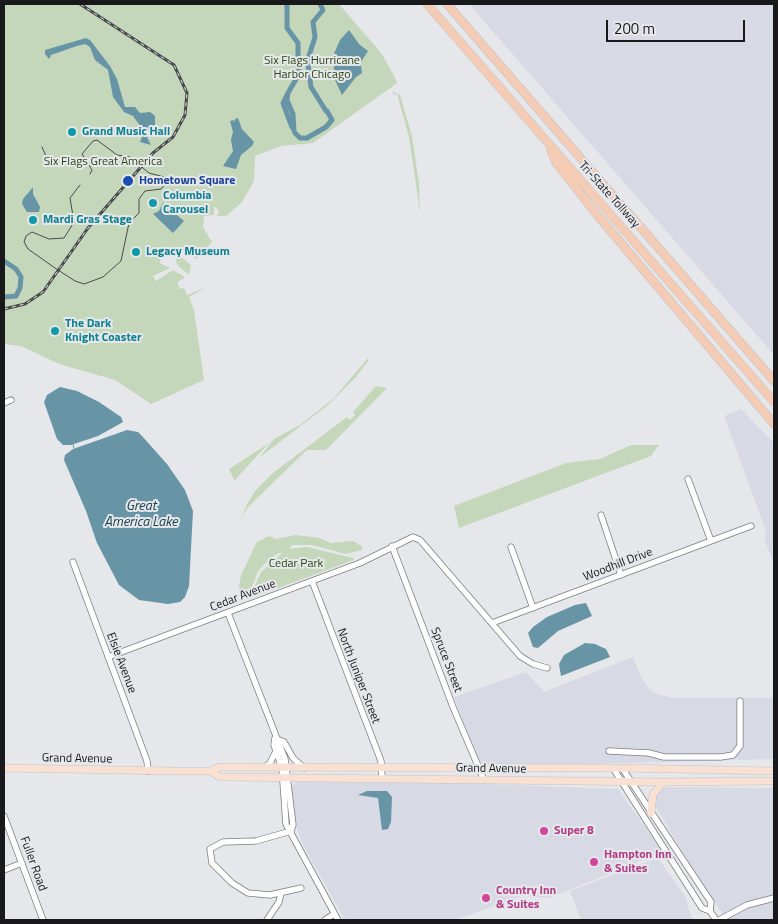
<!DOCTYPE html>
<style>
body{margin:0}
#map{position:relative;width:778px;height:924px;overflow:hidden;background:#e6e7eb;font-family:"Titillium Web",sans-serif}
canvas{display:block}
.frame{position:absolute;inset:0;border:5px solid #19191b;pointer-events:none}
.scale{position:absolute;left:606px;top:20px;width:139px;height:22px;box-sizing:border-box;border:2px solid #19191b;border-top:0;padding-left:6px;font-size:15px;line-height:18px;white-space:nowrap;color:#19191b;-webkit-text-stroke:4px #e6e7eb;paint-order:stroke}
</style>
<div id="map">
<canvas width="778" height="924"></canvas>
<div class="frame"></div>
<div class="scale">200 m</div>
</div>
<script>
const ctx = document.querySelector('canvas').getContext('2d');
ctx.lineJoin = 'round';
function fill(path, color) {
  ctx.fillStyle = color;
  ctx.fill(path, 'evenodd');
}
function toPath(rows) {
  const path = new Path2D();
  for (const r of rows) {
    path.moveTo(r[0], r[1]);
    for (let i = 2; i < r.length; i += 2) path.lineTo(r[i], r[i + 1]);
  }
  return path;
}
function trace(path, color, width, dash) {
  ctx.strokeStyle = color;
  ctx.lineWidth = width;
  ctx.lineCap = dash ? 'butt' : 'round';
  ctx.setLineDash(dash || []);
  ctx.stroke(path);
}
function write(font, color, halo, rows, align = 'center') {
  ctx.font = font + ' "Titillium Web",sans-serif';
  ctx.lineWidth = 4;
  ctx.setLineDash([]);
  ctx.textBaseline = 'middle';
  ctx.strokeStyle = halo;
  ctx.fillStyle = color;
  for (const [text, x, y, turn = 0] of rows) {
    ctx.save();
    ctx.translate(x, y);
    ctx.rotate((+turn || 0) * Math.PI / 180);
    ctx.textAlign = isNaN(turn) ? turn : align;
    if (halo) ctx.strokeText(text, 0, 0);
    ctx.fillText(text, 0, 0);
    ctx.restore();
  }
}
fill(toPath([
 [469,4,774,4,774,355],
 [741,409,774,443,774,564,765,541,766,531,724,416],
 [633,657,641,677,649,689,657,694,673,698,774,698,774,759,556,765,484,764,479,761,454,697,526,672,544,692],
 [297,782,451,783,618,789,663,852,549,898,522,896,455,920,345,920,302,843,296,826,291,792,293,784],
 [664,787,774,788,774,920,727,920,706,890,655,806,655,796],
 [654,859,660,861,685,896,692,919,581,920,570,891]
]), '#d7dae5');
fill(toPath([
 [4,4,339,4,382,54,393,74,397,83,393,86,313,143,281,146,255,156,254,181,242,202,226,216,217,216,219,211,214,206,214,215,204,216,203,227,212,242,196,259,183,250,176,253,191,265,189,275,177,265,175,254,167,255,160,259,160,263,170,268,153,276,156,281,173,270,183,276,185,278,177,282,180,289,184,288,187,295,207,287,189,297,194,310,204,380,151,404,115,380,59,364,21,346,4,344],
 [393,92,400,95,412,136,419,184,420,212,409,137,397,94,394,95],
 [368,358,369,360,356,377,328,405,259,458,274,439,300,425,333,399],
 [376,386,387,388,326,450,307,450,247,508,240,521,247,504,255,491,273,473,347,417,350,420,355,415,353,412],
 [269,443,235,480,234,480,229,469],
 [631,445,659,445,651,456,459,528,454,506,566,463,600,459],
 [296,535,320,538,331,543,353,541,362,546,362,550,346,554,312,545,292,545,289,549,307,547,353,558,354,560,254,597,255,585,261,572,282,553,279,553,269,559,258,571,249,595,242,594,239,587,241,575,257,542,269,536,276,539]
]), '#c5d7ba');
fill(toPath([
 [349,30,359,44,368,51,361,62,354,60,356,66,361,65,362,73,356,77,342,95,335,80,333,56,340,40],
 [86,38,90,40,110,66,117,79,125,107,135,107,140,113,150,112,155,116,155,126,145,133,151,145,140,142,144,131,133,116,124,112,113,97,108,70,95,60,90,47,85,44,77,46,51,55,49,59,45,54,45,50],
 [238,118,242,129,254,142,252,146,241,155,236,169,223,166,233,151,231,140,233,132,230,121,234,120,235,122,235,119],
 [33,187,33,194,40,207,39,212,27,212,22,204,23,199],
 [163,203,184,221,173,233,153,214,159,211],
 [60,387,77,391,99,402,121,417,123,422,98,436,71,445,63,445,57,439,44,402,47,395],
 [127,430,138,432,142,436,167,464,185,490,193,511,189,586,185,597,180,602,168,604,139,600,119,585,97,543,86,511,64,460,65,455,73,449],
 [586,603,592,616,558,631,538,648,533,647,528,633,533,627,547,617,575,605],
 [585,643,595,644,606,649,610,657,561,676,559,664,564,655],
 [367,791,387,791,392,797,391,822,388,829,382,830,378,798,358,795]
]), '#6795a6');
trace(toPath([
 [73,444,74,448]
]), '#6795a6', 1);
trace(toPath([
 [287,4,287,28,298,43,298,59],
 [308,59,315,37,313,22,323,10,320,4],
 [308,64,311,87,326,111],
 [288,93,283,103,292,127],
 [294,131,293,114,287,100,288,93,299,74,299,65],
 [295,133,300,138,307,138,326,127,332,120,327,111],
 [4,261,16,269,21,277,20,288,16,296,4,297]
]), '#6795a6', 5);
const minor = toPath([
 [4,403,11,400],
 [688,479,711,541],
 [601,515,621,575],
 [392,546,453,707,484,780],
 [511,547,533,608],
 [73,562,147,761,148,771],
 [312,581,381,761,382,778],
 [228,613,285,759,293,825,291,831],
 [492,623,751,526],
 [108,657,360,563,413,537,420,540,520,656,533,664,547,668],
 [275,738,274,745,282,768,286,824,338,920],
 [277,739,284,742,293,758,304,768],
 [609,751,649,753,664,757,721,757,733,755,740,746,740,701],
 [265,767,270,763,276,751],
 [613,768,702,908,710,911,716,920],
 [622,768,711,902,710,911],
 [4,816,43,920],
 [291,831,256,841,223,842,210,849,212,863,232,883,248,893,270,895,301,888],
 [4,870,22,863],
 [267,920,279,902,281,893],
 [325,920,334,914],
 [719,920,747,905,774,898]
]);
const major = toPath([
 [4,768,176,771,210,771,219,767,622,768,774,771],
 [210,771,220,777,225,777,664,782,774,781],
 [651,813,653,794,664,782]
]);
const highway = toPath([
 [427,4,774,402],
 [447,4,774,381],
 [551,151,557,164,598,216,774,424]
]);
trace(minor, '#7c7d80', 7);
trace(major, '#c3c3c4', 8);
trace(highway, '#c3c3c4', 9);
trace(minor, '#fff', 5.5);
trace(major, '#f8e0d3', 7);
trace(highway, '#f4ccb6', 8);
trace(toPath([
 [42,147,46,156],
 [80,185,70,198,74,222,64,238,49,239,32,232,26,236,24,242,28,249,55,268,75,281,84,284,103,277,121,261,129,223,139,213,139,199,145,191,161,189,166,183,164,177,149,173,130,157,117,155,97,140,93,141,82,154,92,170,90,174]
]), '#494a4c', 1);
const rail = toPath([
 [4,309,25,304,43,292,88,228,153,153,173,137,185,115,187,93,174,65,80,4]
]);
trace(rail, '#494a4c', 3);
trace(rail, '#e6e7eb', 1, [4]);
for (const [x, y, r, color] of [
 [72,132,5,"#0f9aa8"],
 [128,181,6,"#1a4fb4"],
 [153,203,5,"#0f9aa8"],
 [33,220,5,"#0f9aa8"],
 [136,252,5,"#0f9aa8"],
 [55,331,5,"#0f9aa8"],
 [544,831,5,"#d1479c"],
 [594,862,5,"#d1479c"],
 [486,898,5,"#d1479c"]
]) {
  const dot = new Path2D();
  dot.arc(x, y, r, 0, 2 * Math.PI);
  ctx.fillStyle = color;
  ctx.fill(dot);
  trace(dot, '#e6e7eb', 2);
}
write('12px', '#2a4612', '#e6e7eb', [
 ["Six Flags Hurricane",312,61],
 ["Harbor Chicago",312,75],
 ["Six Flags Great America",103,162],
 ["Cedar Park",296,564]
]);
write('bold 12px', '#0d838f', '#e6e7eb', [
 ["Grand Music Hall",82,132],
 ["Columbia",163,196],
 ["Carousel",163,210],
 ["Mardi Gras Stage",43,220],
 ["Legacy Museum",146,252],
 ["The Dark",65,324],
 ["Knight Coaster",65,338]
], 'left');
write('bold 12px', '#164399', '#e6e7eb', [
 ["Hometown Square",139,181]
], 'left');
write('12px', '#19191b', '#e6e7eb', [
 ["Tri-State Tollway",609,195,48],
 ["Woodhill Drive",618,565,-21],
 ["Cedar Avenue",243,596,-21],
 ["Spruce Street",446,660,69],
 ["Elsie Avenue",121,663,69],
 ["North Juniper Street",358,676,69],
 ["Grand Avenue",77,759,1],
 ["Grand Avenue",491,769,1],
 ["Fuller Road",33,864,70]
]);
write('bold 12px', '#b23c85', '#e6e7eb', [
 ["Super 8",554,831],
 ["Hampton Inn",604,855],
 ["& Suites",604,869],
 ["Country Inn",496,891],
 ["& Suites",496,905]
], 'left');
write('italic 14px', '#18424f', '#e6e7eb', [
 ["Great",141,507],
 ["America Lake",141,523]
]);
</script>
